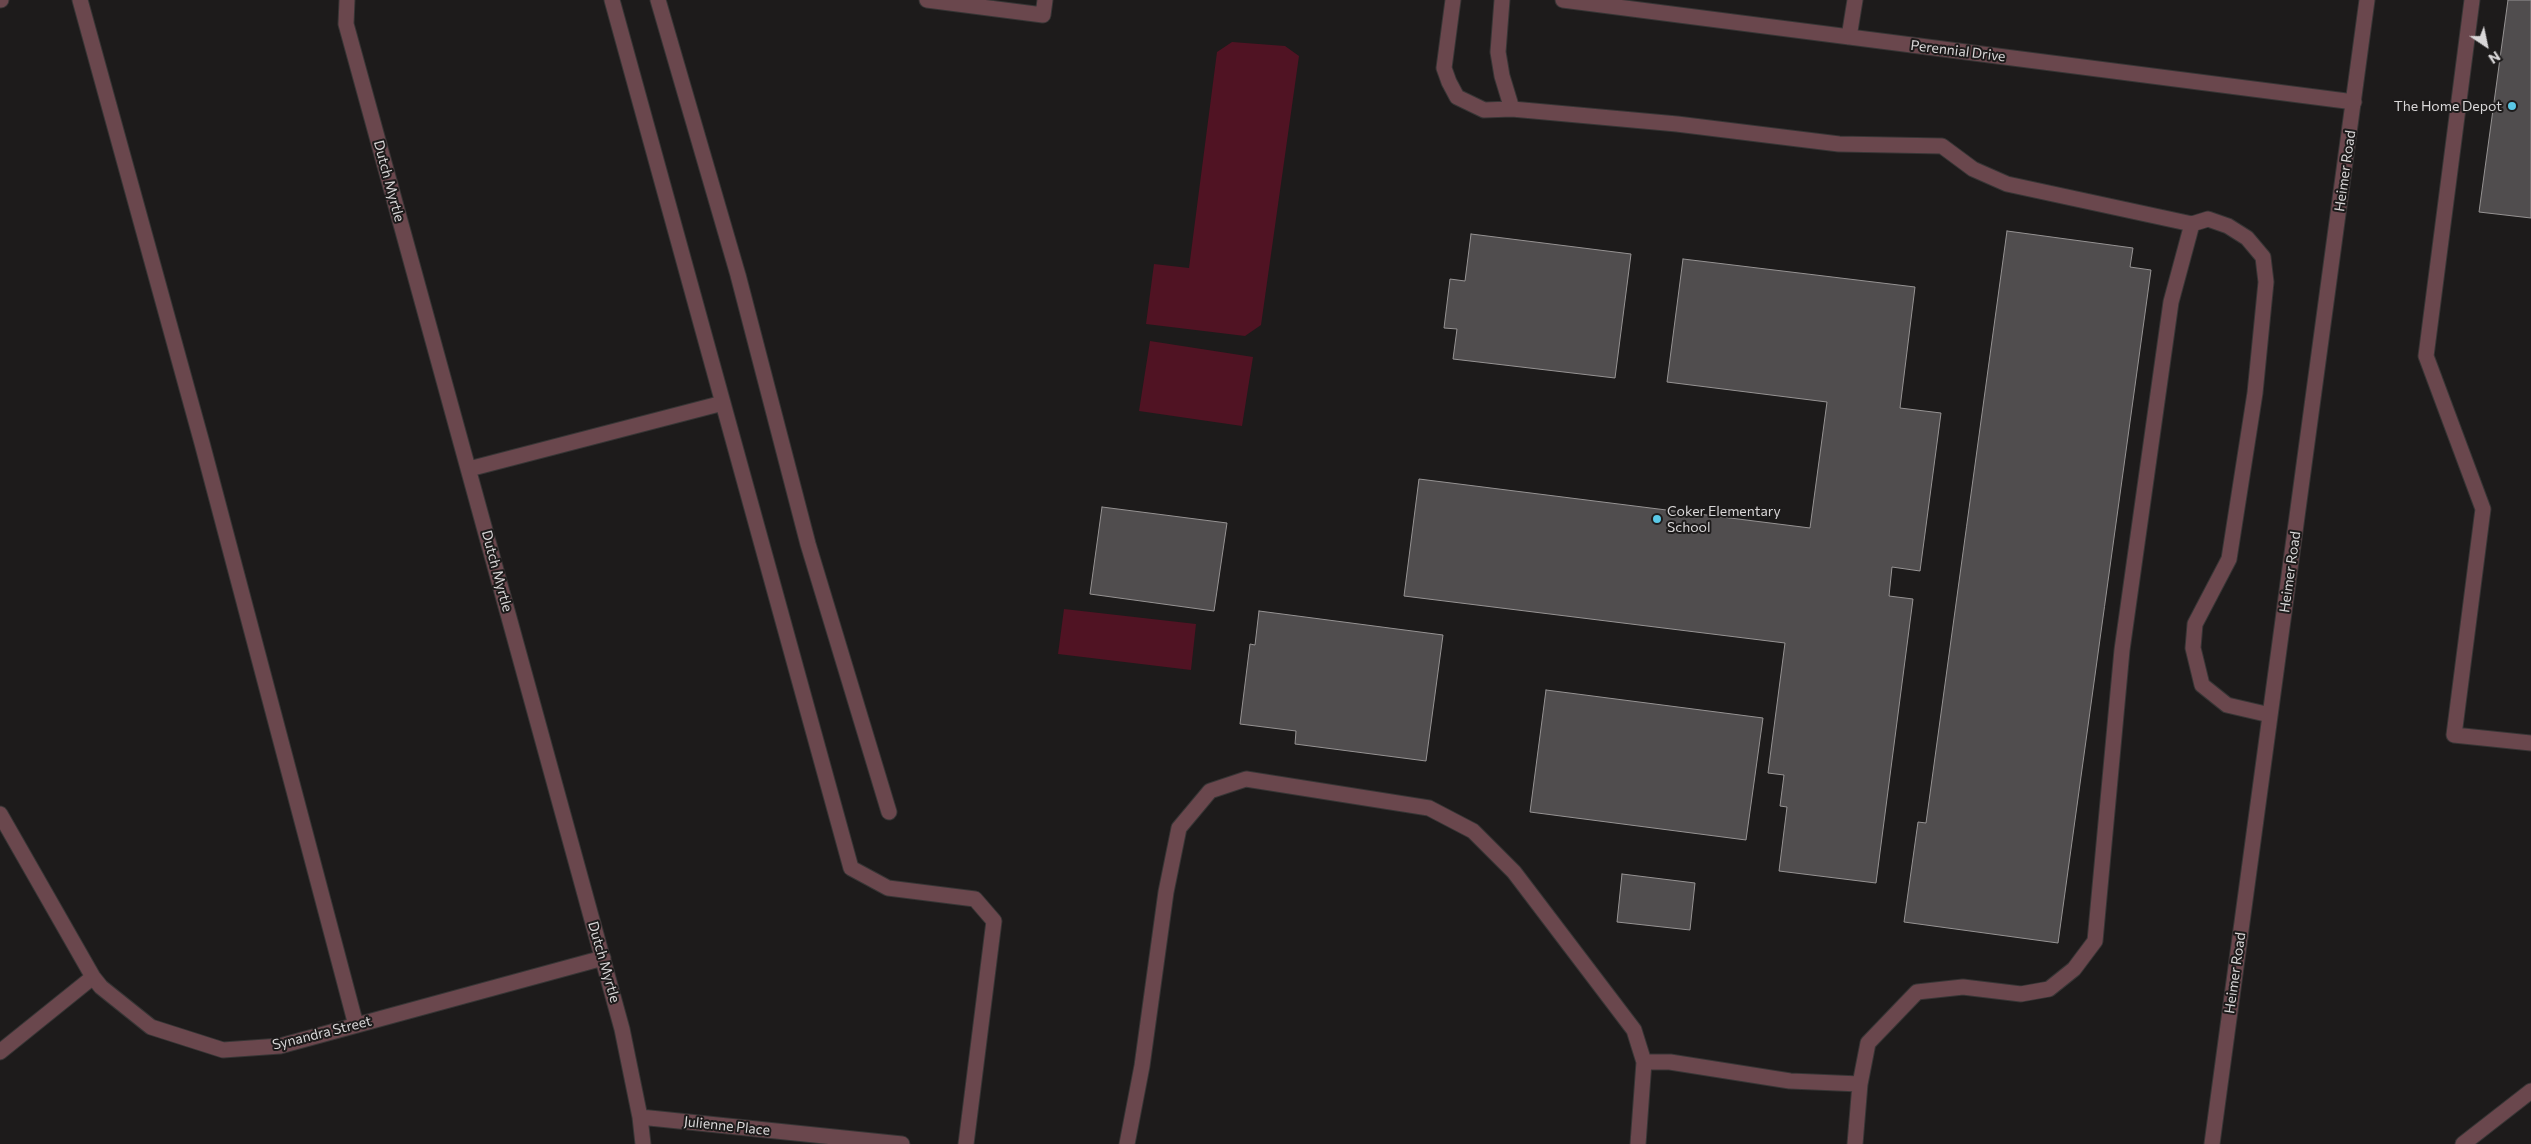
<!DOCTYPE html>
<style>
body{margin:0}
#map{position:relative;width:2531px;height:1144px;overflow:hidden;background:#1d1b1b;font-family:Commissioner,sans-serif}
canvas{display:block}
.north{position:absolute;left:2461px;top:20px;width:50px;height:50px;-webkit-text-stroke:4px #1d1b1b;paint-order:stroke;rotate:146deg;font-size:14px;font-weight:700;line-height:20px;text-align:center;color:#d9d7d8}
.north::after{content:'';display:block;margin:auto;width:18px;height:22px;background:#d9d7d8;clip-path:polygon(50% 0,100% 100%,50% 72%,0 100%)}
</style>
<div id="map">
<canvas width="2531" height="1144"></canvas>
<div class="north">N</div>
</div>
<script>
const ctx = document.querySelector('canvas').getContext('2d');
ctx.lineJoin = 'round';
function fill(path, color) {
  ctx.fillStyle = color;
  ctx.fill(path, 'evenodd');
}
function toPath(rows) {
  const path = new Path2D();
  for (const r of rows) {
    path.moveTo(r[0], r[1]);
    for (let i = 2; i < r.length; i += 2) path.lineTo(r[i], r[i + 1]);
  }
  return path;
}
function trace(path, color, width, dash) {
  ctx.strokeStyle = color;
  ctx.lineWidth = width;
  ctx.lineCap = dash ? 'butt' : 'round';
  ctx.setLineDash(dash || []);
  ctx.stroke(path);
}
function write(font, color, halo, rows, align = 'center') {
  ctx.font = font + ' Commissioner,sans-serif';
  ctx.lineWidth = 4;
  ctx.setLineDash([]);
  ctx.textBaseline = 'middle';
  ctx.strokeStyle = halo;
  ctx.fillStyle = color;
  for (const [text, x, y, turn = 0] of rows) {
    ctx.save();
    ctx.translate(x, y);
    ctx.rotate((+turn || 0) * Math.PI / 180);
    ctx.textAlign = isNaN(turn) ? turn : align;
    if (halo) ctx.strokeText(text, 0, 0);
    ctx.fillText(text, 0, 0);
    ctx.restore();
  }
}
fill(toPath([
 [1232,42,1285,46,1299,56,1261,325,1245,336,1146,324,1154,264,1189,268,1217,52],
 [1150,341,1253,357,1242,426,1139,411],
 [1064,609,1196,624,1191,670,1058,654]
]), '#501323');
const building = toPath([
 [2508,0,2531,0,2531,218,2479,212,2508,0],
 [2007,231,2133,248,2130,267,2151,270,2058,943,1904,922,1918,822,1926,823,2007,231],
 [1471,234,1631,254,1615,378,1453,359,1457,329,1444,328,1450,279,1465,281,1471,234],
 [1683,259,1915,287,1900,408,1941,413,1920,571,1892,567,1889,596,1913,599,1876,883,1779,871,1787,807,1780,806,1784,775,1768,773,1785,643,1404,596,1419,479,1810,528,1827,402,1667,382,1683,259],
 [1102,507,1227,523,1214,611,1090,594,1102,507],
 [1259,611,1443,635,1426,761,1295,744,1296,731,1240,724,1250,644,1255,645,1259,611],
 [1546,690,1763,718,1746,840,1530,812,1546,690],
 [1622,874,1695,883,1690,930,1617,922,1622,874]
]);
fill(building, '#504d4e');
trace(building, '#969393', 1);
const minor = toPath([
 [0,0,1,0],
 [80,0,202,443,356,1025],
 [347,0,346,24,622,1029,640,1117,643,1144],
 [612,0,851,868,888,888,975,899,994,921,966,1144],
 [658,0,738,275,808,544,889,812],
 [927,0,1043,15,1045,0],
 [1453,0,1444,68,1449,82,1457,97,1484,110,1512,109,1677,124,1839,144,1942,146,1973,169,2007,184,2192,224],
 [1502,0,1498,52,1502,76,1512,109],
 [1563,0,2354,102],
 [2472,0,2426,356,2483,509,2454,735,2531,743],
 [1849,37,1855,0],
 [469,469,723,403],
 [0,814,93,977,101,987,151,1027,223,1050,280,1046,603,958],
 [0,1052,93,977],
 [1644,1062,1670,1062,1790,1081,1860,1084,1855,1144],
 [1860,1084,1868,1043,1917,992,1963,987,2021,994,2049,989,2074,969,2095,941,2122,650,2171,302,2192,224,2208,219,2228,226,2247,238,2263,257,2266,282,2255,393,2229,559,2195,624,2193,648,2202,685,2227,705,2270,715],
 [640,1117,902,1144],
 [1127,1144,1142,1066,1166,892,1179,828,1210,791,1246,779,1429,808,1473,831,1514,872,1634,1030,1644,1062,1638,1144],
 [2212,1144,2367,0],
 [2463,1144,2531,1091]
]);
trace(minor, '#373535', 17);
trace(minor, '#6a474d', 15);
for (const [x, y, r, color] of [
 [2512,106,5,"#5ac8e6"],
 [1657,519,5,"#5ac8e6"]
]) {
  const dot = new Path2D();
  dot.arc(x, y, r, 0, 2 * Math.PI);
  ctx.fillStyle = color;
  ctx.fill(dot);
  trace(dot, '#1d1b1b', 2);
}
write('14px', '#d9d7d8', '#1d1b1b', [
 ["Perennial Drive",1958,51,7],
 ["Heimer Road",2345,171,-82],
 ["Dutch Myrtle",389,181,75],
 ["Dutch Myrtle",497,571,75],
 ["Heimer Road",2290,572,-82],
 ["Dutch Myrtle",604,962,74],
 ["Heimer Road",2235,973,-82],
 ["Synandra Street",322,1033,-14],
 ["Julienne Place",727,1126,6]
]);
write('14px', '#d9d7d8', '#1d1b1b', [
 ["The Home Depot",2502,106],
 ["Coker Elementary",1667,511,"left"],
 ["School",1667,527,"left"]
], 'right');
</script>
